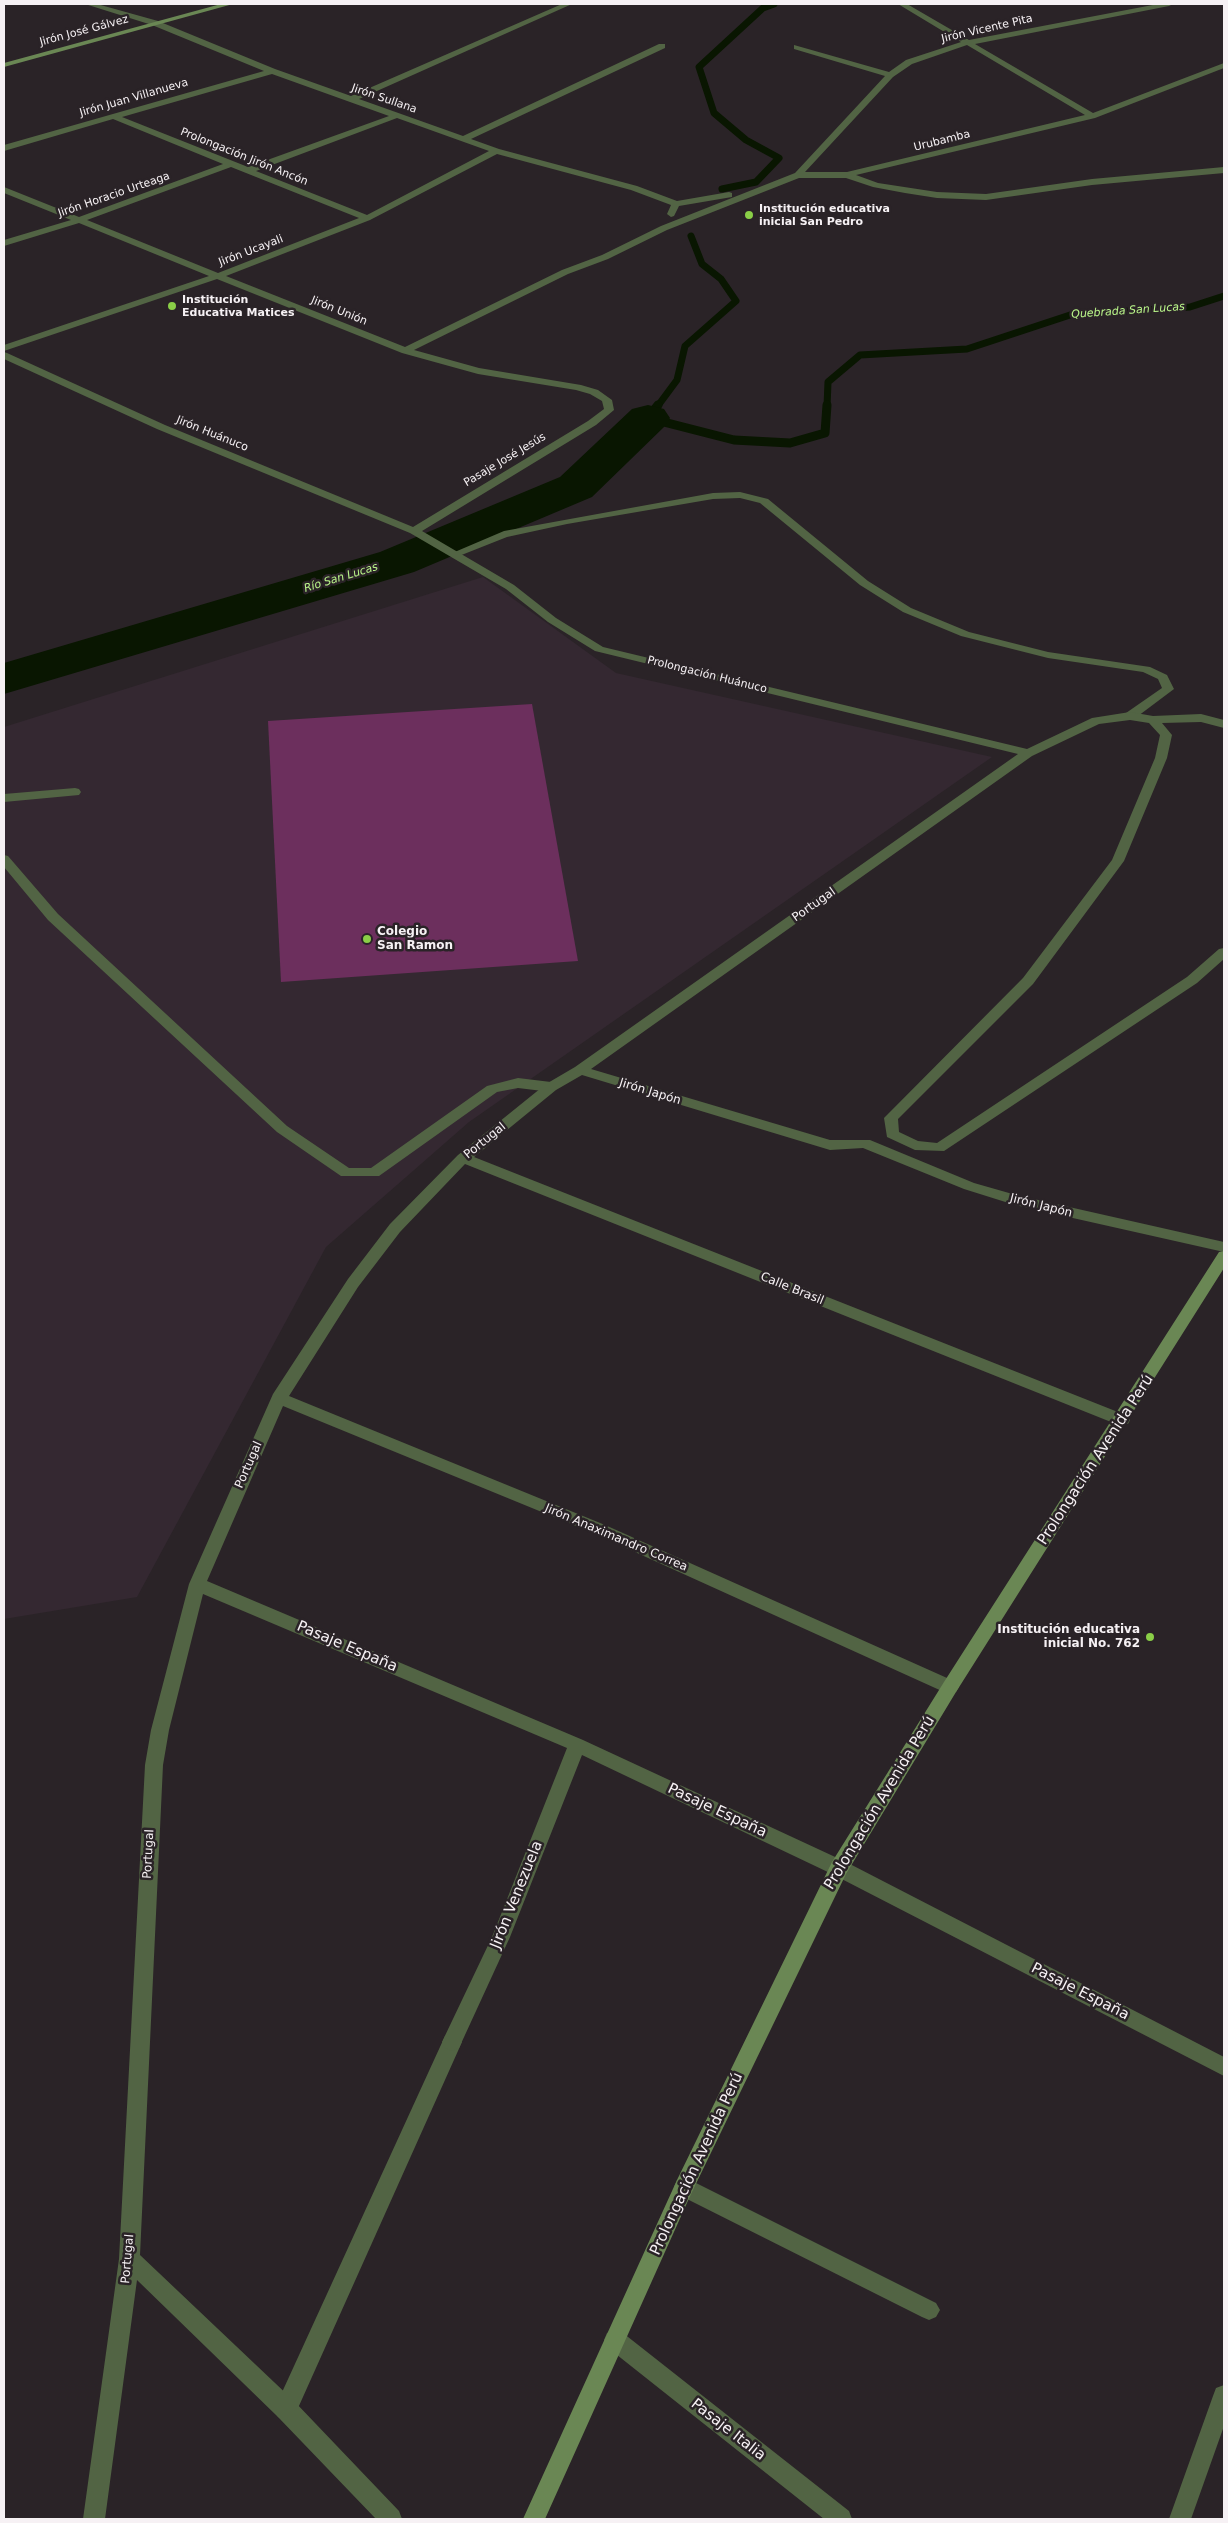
<!DOCTYPE html>
<meta charset="utf-8">
<style>
body{margin:0}
#map{position:relative;width:1228px;height:2523px;overflow:hidden;background:#2a2327;font-family:"DejaVu Sans",sans-serif}
canvas{display:block}
.frame{position:absolute;inset:0;border:5px solid #f6f1f4;pointer-events:none}
</style>
<div id="map">
<canvas width="1228" height="2523"></canvas>
<div class="frame"></div>
</div>
<script>
const ctx = document.querySelector('canvas').getContext('2d');
ctx.lineJoin = 'round';
function fill(path, color) {
  ctx.fillStyle = color;
  ctx.fill(path, 'evenodd');
}
function toPath(rows) {
  const path = new Path2D();
  for (const r of rows) {
    path.moveTo(r[0], r[1]);
    for (let i = 2; i < r.length; i += 2) path.lineTo(r[i], r[i + 1]);
  }
  return path;
}
function trace(path, color, width, dash) {
  ctx.strokeStyle = color;
  ctx.lineWidth = width;
  ctx.lineCap = dash ? 'butt' : 'round';
  ctx.setLineDash(dash || []);
  ctx.stroke(path);
}
function write(font, color, halo, rows, align = 'center') {
  ctx.font = font + ' "DejaVu Sans",sans-serif';
  ctx.lineWidth = 5;
  ctx.setLineDash([]);
  ctx.textBaseline = 'middle';
  ctx.strokeStyle = halo;
  ctx.fillStyle = color;
  for (const [text, x, y, turn = 0] of rows) {
    ctx.save();
    ctx.translate(x, y);
    ctx.rotate((+turn || 0) * Math.PI / 180);
    ctx.textAlign = isNaN(turn) ? turn : align;
    if (halo) ctx.strokeText(text, 0, 0);
    ctx.fillText(text, 0, 0);
    ctx.restore();
  }
}
fill(toPath([
 [483,577,616,673,992,757,469,1122,326,1247,137,1597,4,1619,4,727]
]), '#342831');
fill(toPath([
 [532,704,578,961,281,982,268,721]
]), '#6c2f5d');
trace(toPath([
 [722,189,756,182,779,158,746,140,714,113,699,67,763,8,774,4],
 [657,407,677,380,685,346,736,301,721,279,702,264,691,236],
 [827,407,828,382,860,355,967,349,1070,315,1190,307,1224,296]
]), '#091601', 7);
trace(toPath([
 [658,405,648,418,734,440,790,443,825,433,827,405]
]), '#091601', 9);
fill(toPath([
 [648,405,664,409,670,418,664,427,592,497,414,572,4,694,4,663,380,552,560,477,632,409,648,405]
]), '#091601');
fill(toPath([
 [740,492,768,499,868,581,911,608,969,632,1048,652,1150,667,1167,675,1174,689,1134,719,1126,719,1126,713,1162,688,1158,679,1143,672,1048,658,961,636,903,612,860,585,760,503,740,498,713,499,567,524,507,537,459,556,451,556,450,554,504,531,713,493,740,492],
 [75,788,79,789,81,792,79,795,4,802,4,794,75,788],
 [4,855,8,856,58,914,287,1126,349,1168,371,1168,487,1086,518,1078,551,1082,558,1087,551,1092,518,1088,497,1092,379,1176,341,1176,277,1132,48,920,4,867,4,855],
 [452,2033,459,2036,462,2042,294,2417,286,2420,278,2417,275,2409,278,2401,445,2036,452,2033],
 [684,2177,936,2303,940,2310,936,2317,929,2320,922,2317,677,2194,674,2187,677,2180,684,2177]
]), '#526444');
fill(toPath([
 [85,4,97,4,158,21,275,69,351,96,562,4,572,4,359,99,463,136,659,44,665,44,665,48,471,139,499,149,637,186,677,201,729,192,732,193,732,197,679,206,674,216,671,217,667,214,671,205,631,190,497,154,370,220,226,276,405,347,562,270,602,255,661,226,795,173,885,76,794,49,794,45,889,72,906,60,961,42,898,4,907,4,969,40,1158,4,1173,4,1169,6,975,44,1093,113,1224,63,1224,68,1095,118,856,175,878,183,937,192,986,194,1092,179,1224,167,1224,173,1092,185,986,200,937,198,905,193,873,187,846,178,799,178,667,230,608,259,568,274,414,350,479,368,581,385,598,390,612,400,614,410,596,425,422,531,514,585,556,618,603,647,1027,749,1092,718,1130,712,1153,716,1201,714,1224,720,1224,728,1201,722,1162,723,1172,735,1167,758,1124,861,1033,984,898,1119,899,1132,918,1141,937,1143,1187,977,1219,949,1224,948,1224,959,1197,983,944,1151,915,1150,887,1137,884,1118,1023,978,1112,860,1155,758,1160,735,1149,723,1130,720,1099,724,1032,756,591,1069,830,1140,870,1140,974,1183,1016,1195,1224,1242,1224,1252,1015,1205,964,1189,863,1148,830,1150,582,1075,556,1090,474,1157,1128,1416,1130,1420,1128,1424,1116,1424,465,1164,400,1232,358,1287,289,1396,605,1525,956,1682,959,1687,956,1692,950,1694,944,1692,593,1533,283,1406,207,1581,583,1740,846,1862,1224,2057,1224,2076,832,1874,582,1755,510,1937,459,2048,452,2051,445,2048,442,2042,492,1937,567,1748,203,1594,169,1730,163,1765,140,2255,294,2401,399,2511,402,2519,376,2519,278,2417,137,2280,105,2519,83,2519,119,2259,145,1765,151,1730,189,1584,273,1394,348,1279,390,1224,458,1155,546,1084,575,1067,1018,754,595,651,548,622,506,589,410,533,157,429,4,359,4,352,7,353,165,425,413,527,588,421,604,409,602,401,590,394,576,390,478,374,402,353,217,279,4,351,4,345,209,276,79,223,4,246,4,240,71,220,4,193,4,187,79,217,223,164,113,119,4,151,4,145,264,71,152,25,85,4],
 [967,45,1085,115,847,172,805,172,893,77,912,64,967,45],
 [272,74,389,116,248,167,122,117,272,74],
 [397,118,489,151,367,215,256,171,397,118],
 [231,167,359,218,218,273,87,220,231,167],
 [615,2330,623,2333,849,2511,852,2519,824,2519,607,2347,604,2340,607,2333,615,2330],
 [1224,2385,1224,2426,1191,2519,1169,2519,1213,2396,1216,2388,1224,2385]
]), '#526444');
fill(toPath([
 [221,4,233,4,4,67,4,63,221,4],
 [1224,1251,1224,1268,956,1692,846,1874,691,2194,545,2519,523,2519,677,2180,832,1862,944,1682,1219,1252,1224,1251]
]), '#6a8754');
for (const [x, y, r, color] of [
 [749,215,5,"#8ace47"],
 [172,306,5,"#8ace47"],
 [367,939,5,"#8ace47"],
 [1150,1637,5,"#8ace47"]
]) {
  const dot = new Path2D();
  dot.arc(x, y, r, 0, 2 * Math.PI);
  ctx.fillStyle = color;
  ctx.fill(dot);
  trace(dot, '#2a2327', 2);
}
write('11px', '#f6f1f4', '#2a2327', [
 ["Jirón Vicente Pita",987,29,-13],
 ["Jirón José Gálvez",84,31,-15],
 ["Jirón Juan Villanueva",134,98,-16],
 ["Jirón Sullana",384,99,19],
 ["Urubamba",942,141,-14],
 ["Prolongación Jirón Ancón",244,157,22],
 ["Jirón Horacio Urteaga",114,195,-19],
 ["Jirón Ucayali",251,251,-21],
 ["Jirón Unión",339,311,22],
 ["Jirón Huánuco",212,434,22],
 ["Pasaje José Jesús",505,460,-31],
 ["Prolongación Huánuco",707,675,14]
]);
write('bold 11px', '#f6f1f4', '#2a2327', [
 ["Institución educativa",759,209],
 ["inicial San Pedro",759,222],
 ["Institución",182,300],
 ["Educativa Matices",182,313]
], 'left');
write('italic 11px', '#baf68a', '#2a2327', [
 ["Quebrada San Lucas",1128,311,-4],
 ["Río San Lucas",341,578,-17]
]);
write('12px', '#f6f1f4', '#2a2327', [
 ["Portugal",814,905,-35],
 ["Jirón Japón",650,1092,17],
 ["Portugal",485,1141,-39],
 ["Jirón Japón",1041,1206,14],
 ["Calle Brasil",792,1289,22],
 ["Portugal",249,1465,-66],
 ["Jirón Anaximandro Correa",616,1538,23],
 ["Portugal",149,1854,-87],
 ["Portugal",128,2259,-85]
]);
write('bold 12px', '#f6f1f4', '#2a2327', [
 ["Colegio",377,932],
 ["San Ramon",377,946],
 ["Institución educativa",1140,1630,"right"],
 ["inicial No. 762",1140,1644,"right"]
], 'left');
write('15px', '#f6f1f4', '#2a2327', [
 ["Prolongación Avenida Perú",1096,1460,-57],
 ["Pasaje España",347,1647,23],
 ["Prolongación Avenida Perú",880,1803,-59],
 ["Pasaje España",717,1811,25],
 ["Jirón Venezuela",517,1895,-68],
 ["Pasaje España",1080,1992,27],
 ["Prolongación Avenida Perú",697,2164,-65],
 ["Pasaje Italia",728,2430,38]
]);
</script>
